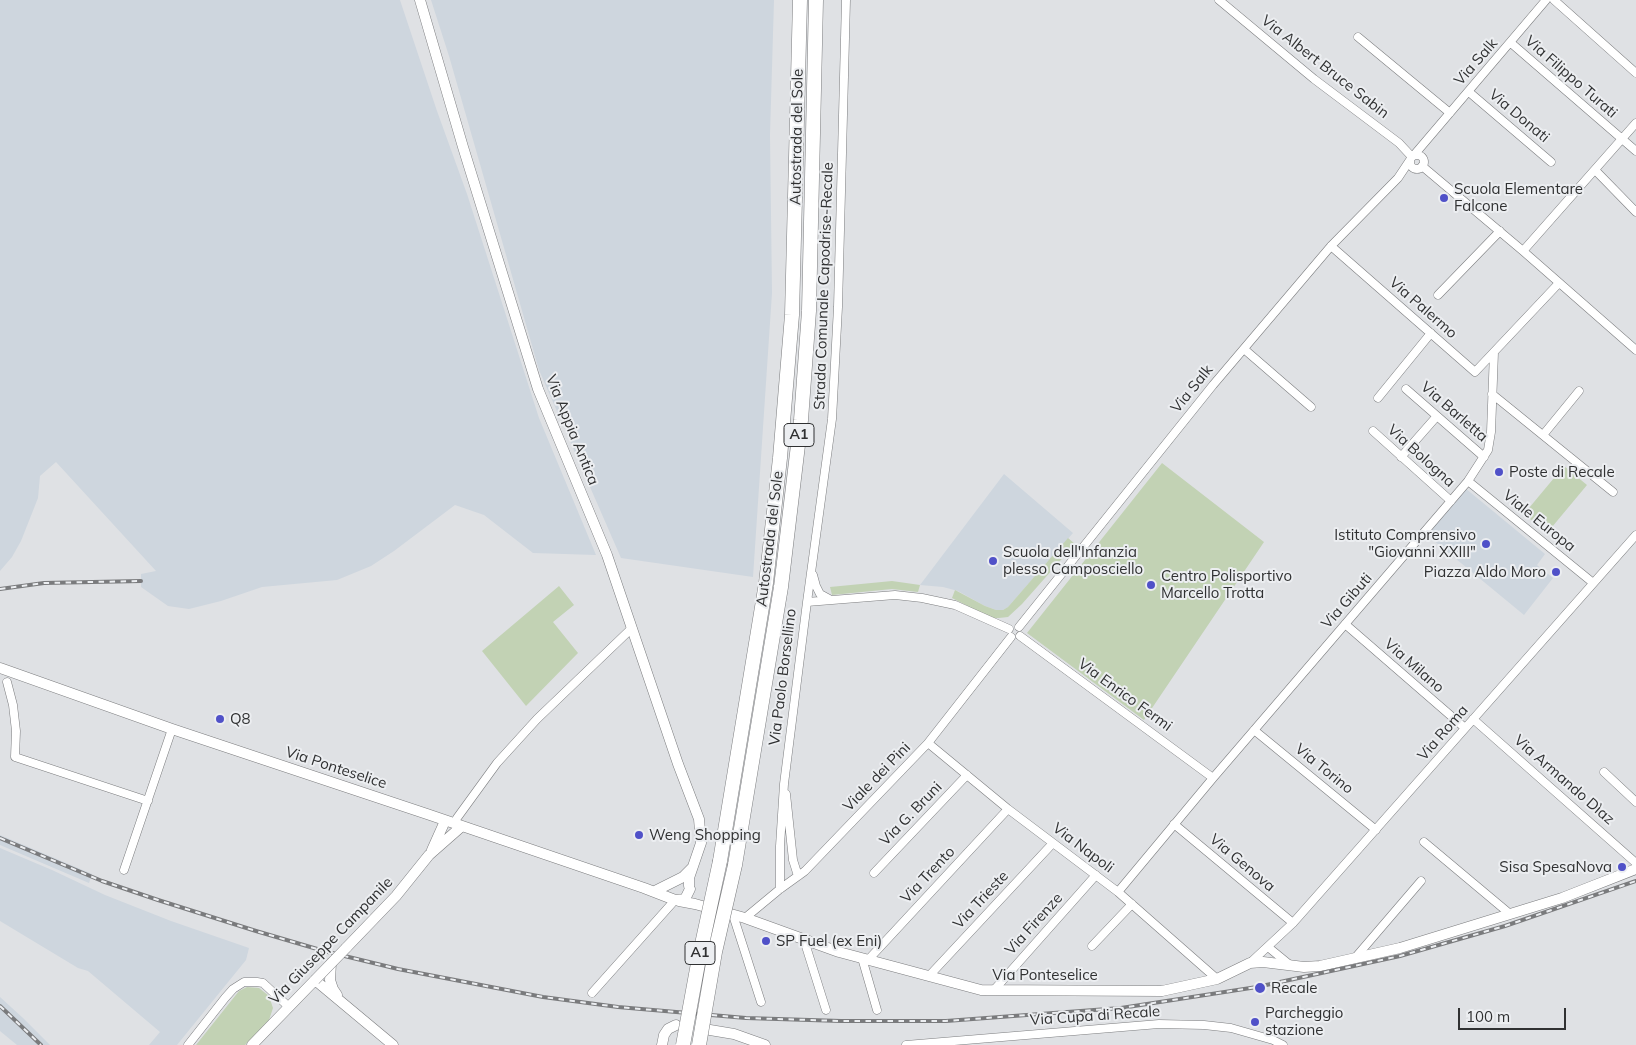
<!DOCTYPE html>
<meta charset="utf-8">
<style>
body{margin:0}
#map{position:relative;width:1636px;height:1045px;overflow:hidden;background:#dfe1e4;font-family:Mulish,sans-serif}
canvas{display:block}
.scale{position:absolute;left:1458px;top:1008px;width:108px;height:22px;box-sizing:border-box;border:2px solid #303132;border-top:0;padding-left:6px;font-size:15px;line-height:18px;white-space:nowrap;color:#303132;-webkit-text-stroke:4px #eceef1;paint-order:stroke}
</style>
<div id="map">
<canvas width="1636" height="1045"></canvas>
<div class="scale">100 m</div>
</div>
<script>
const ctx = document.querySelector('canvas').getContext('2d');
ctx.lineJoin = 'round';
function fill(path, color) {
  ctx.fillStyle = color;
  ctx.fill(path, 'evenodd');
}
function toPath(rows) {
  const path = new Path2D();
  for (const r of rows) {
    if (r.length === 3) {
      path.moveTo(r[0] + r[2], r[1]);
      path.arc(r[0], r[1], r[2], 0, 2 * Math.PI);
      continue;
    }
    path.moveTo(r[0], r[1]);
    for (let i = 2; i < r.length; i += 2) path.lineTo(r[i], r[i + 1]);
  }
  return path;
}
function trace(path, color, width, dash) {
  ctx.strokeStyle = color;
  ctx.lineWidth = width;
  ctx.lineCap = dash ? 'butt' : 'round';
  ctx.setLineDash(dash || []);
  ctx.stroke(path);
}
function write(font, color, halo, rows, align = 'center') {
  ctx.font = font + ' Mulish,sans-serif';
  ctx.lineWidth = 4;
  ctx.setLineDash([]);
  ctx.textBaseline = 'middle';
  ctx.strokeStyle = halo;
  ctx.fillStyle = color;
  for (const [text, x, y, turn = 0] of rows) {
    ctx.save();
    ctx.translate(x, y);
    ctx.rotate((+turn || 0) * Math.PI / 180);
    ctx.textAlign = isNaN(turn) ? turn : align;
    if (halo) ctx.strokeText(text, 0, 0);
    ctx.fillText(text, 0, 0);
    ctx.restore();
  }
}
fill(toPath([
 [0,0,400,0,437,111,467,194,539,418,596,555,533,553,484,515,455,505,394,551,371,566,337,580,262,587,221,601,189,609,168,606,141,587,141,574,156,571,56,462,40,476,38,498,21,541,12,557,0,571],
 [431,0,774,0,770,135,772,293,753,577,621,558,539,370,449,56],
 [1004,474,1073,533,1008,607,1003,610,996,610,985,606,958,591,943,587,920,585],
 [1465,488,1545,554,1537,565,1553,578,1524,615,1427,535],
 [0,835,92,874,89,883,0,845],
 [0,848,52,870,105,895,171,921,249,948,246,960,177,1045,149,1045,160,1032,88,971,78,968,0,921],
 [0,997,23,1018,50,1045,17,1045,0,1031]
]), '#ced6de');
fill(toPath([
 [1162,463,1264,542,1144,720,1027,633],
 [1564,466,1587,485,1547,533,1524,514],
 [1068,538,1075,544,1022,604,1008,617,999,618,991,618,952,598,955,590,985,606,996,610,1003,610,1008,607],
 [892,581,920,585,918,592,892,589,832,595,830,587],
 [559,586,574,605,553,622,578,653,526,706,482,651],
 [247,987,259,988,269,996,273,1008,269,1020,245,1045,196,1045,239,991]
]), '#c2d2b4');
const street = toPath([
 [1219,0,1314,79,1399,143,1412,157],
 [1554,0,1636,73],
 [1358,37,1450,113],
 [1511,43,1636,151],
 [1469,92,1551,162],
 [1414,155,1546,0],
 [1417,162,7],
 [1422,166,1523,251,1636,350],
 [1595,170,1636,212],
 [1331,246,1475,372,1559,283],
 [1523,251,1636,123],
 [1438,295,1500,231],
 [1244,349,1311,407],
 [1406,389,1484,457],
 [1492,394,1613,492],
 [1378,398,1431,333],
 [1373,431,1451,501],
 [1543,435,1579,391],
 [1401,457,1437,416],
 [1468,481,1592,582],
 [813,575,816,586,820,594,831,600],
 [807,602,832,419,838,307,846,0],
 [1345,624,1465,728],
 [1019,627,1213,385,1331,246,1398,178,1410,160],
 [1020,636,1213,778],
 [7,682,13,705,16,731,15,757,148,801],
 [1473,719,1636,863],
 [1254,730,1376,830],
 [928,743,1008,809,1118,892,1217,979],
 [1604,772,1636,802],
 [786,794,793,860,798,876],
 [457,818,497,763,537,719,632,628],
 [1174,824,1293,923],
 [1424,842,1510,914],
 [124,870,172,729],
 [874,873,967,775],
 [780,889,780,846,784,784,807,602,895,595,922,598,955,605,1009,629],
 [1118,892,1213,778,1468,481,1488,450,1491,432,1494,352],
 [733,915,761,1002],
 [745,918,780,889,805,871,928,743,1011,637],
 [804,940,826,1010],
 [1092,946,1132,904],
 [1268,947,1290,965],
 [862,958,877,1010],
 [1355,958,1421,881],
 [868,960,1008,809],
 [1250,963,1293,923,1636,535],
 [929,976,1053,843],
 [994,990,1096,875],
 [592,993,675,900],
 [188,1045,225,998,233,989,244,982,257,982,263,983,289,1007],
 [906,1045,1159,1024,1204,1025,1231,1028,1273,1040,1283,1045]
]);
const secondary = toPath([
 [420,0,463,147,538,389,607,555,678,764,699,819,701,843,689,878,689,886],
 [0,668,172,729,427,814,644,888,675,900,685,899,690,889],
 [432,850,445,821],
 [655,891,683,877,692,868],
 [679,901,695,904,745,918,839,952,981,990,1162,991,1217,979,1250,963,1263,962,1304,967,1320,966,1400,948,1562,898,1636,869],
 [346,948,396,896,429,855,462,826],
 [331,963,330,980,333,989,337,995],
 [710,1030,734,1034,765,1045],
 [252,1045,315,980,393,1045],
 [662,1045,664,1035,668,1029,676,1025]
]);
const highway = toPath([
 [720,861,766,583,780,458,792,315,800,0],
 [735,865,781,587,801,420,809,311,816,0]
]);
trace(street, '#7c7d7f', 9);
trace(secondary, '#7c7d7f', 11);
trace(highway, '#7c7d7f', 15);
trace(street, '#fff', 8);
trace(secondary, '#fff', 10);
trace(highway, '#fff', 14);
const rail = toPath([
 [0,589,44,583,141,581],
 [0,838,102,881,158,900,256,931,324,951,398,969,543,997,618,1007,746,1018,841,1021,946,1021,1121,1008,1257,987,1400,956,1505,926,1636,881],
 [0,1006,41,1045]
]);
trace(rail, '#7a7b7d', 4);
trace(rail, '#eceef1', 2, [5.5]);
const secondaryBridge = toPath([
 [315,980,346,948]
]);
const highwayBridge = toPath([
 [683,1045,699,958,720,861],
 [699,1045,715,952,735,865]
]);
trace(secondaryBridge, '#7c7d7f', 11, []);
trace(highwayBridge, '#7c7d7f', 15, []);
trace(secondaryBridge, '#fff', 10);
trace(highwayBridge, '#fff', 14);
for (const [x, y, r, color] of [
 [1444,198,5,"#5051c8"],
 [1499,472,5,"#5051c8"],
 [1486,544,5,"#5051c8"],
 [993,561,5,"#5051c8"],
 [1556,572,5,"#5051c8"],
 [1151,585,5,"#5051c8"],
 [220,719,5,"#5051c8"],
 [639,835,5,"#5051c8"],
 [1622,867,5,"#5051c8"],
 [766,941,5,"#5051c8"],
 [1260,988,6,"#5051c8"],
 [1255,1022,5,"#5051c8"]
]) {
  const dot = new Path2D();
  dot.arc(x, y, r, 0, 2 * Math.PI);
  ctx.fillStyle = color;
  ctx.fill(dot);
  trace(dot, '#eceef1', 2);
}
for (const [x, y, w] of [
 [799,435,30],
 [700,953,30]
]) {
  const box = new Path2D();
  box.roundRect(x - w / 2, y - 11.5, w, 23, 4);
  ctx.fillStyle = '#eceef1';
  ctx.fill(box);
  trace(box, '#303132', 1);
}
write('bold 14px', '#303132', null, [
 ["A1",799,435],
 ["A1",700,953]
]);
write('15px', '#303132', '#eceef1', [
 ["Via Salk",1476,62,-49],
 ["Via Albert Bruce Sabin",1325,67,38],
 ["Via Filippo Turati",1571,77,41],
 ["Via Donati",1519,116,40],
 ["Autostrada del Sole",797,137,-89],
 ["Strada Comunale Capodrise-Recale",824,286,-88],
 ["Via Palermo",1423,308,41],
 ["Via Salk",1192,389,-51],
 ["Via Barletta",1454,412,41],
 ["Via Appia Antica",572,430,68],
 ["Via Bologna",1421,456,42],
 ["Viale Europa",1539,521,39],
 ["Autostrada del Sole",770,539,-83],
 ["Via Gibuti",1347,601,-49],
 ["Via Milano",1414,666,41],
 ["Via Paolo Borsellino",783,677,-83],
 ["Via Enrico Fermi",1125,695,36],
 ["Via Roma",1443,733,-49],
 ["Via Ponteselice",336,768,18],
 ["Via Torino",1324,769,39],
 ["Viale dei Pini",877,777,-46],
 ["Via Armando Dìaz",1564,780,41],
 ["Via G. Bruni",911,814,-46],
 ["Via Napoli",1083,848,37],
 ["Via Genova",1242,863,40],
 ["Via Trento",928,875,-47],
 ["Via Trieste",981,900,-47],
 ["Via Firenze",1034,924,-48],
 ["Via Giuseppe Campanile",331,941,-46],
 ["Via Ponteselice",1045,975],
 ["Via Cupa di Recale",1095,1016,-4]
]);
write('15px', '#303132', '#eceef1', [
 ["Scuola Elementare",1454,189],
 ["Falcone",1454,206],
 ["Poste di Recale",1509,472],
 ["Istituto Comprensivo",1476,535,"right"],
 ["\"Giovanni XXIII\"",1476,552,"right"],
 ["Scuola dell'Infanzia",1003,552],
 ["plesso Camposciello",1003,569],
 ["Piazza Aldo Moro",1546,572,"right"],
 ["Centro Polisportivo",1161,576],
 ["Marcello Trotta",1161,593],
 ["Q8",230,719],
 ["Weng Shopping",649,835],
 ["Sisa SpesaNova",1612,867,"right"],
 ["SP Fuel (ex Eni)",776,941],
 ["Recale",1271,988],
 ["Parcheggio",1265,1013],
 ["stazione",1265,1030]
], 'left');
</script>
